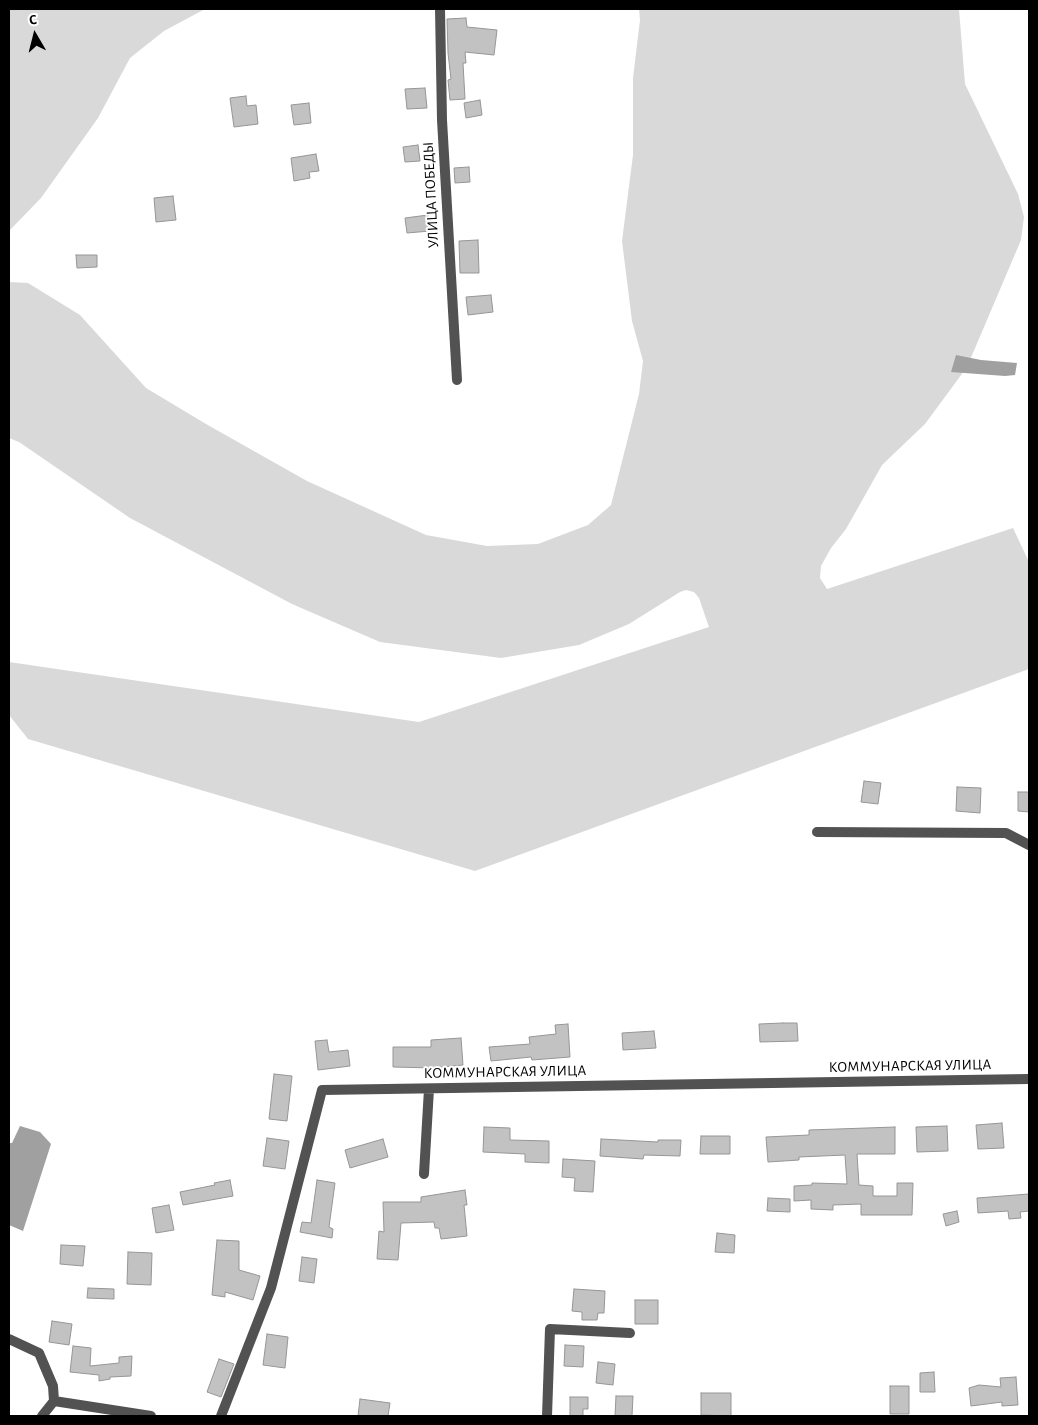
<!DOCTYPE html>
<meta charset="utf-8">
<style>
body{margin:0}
#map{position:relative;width:1038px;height:1425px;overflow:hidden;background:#fff;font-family:"Alegreya Sans",sans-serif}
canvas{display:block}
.frame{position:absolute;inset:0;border:10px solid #000;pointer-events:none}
.north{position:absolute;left:10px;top:10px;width:50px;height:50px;-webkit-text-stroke:4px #fff;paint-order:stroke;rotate:352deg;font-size:14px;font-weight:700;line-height:20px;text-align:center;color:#000}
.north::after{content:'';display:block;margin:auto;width:18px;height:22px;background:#000;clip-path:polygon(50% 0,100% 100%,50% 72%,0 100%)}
</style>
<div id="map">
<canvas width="1038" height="1425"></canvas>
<div class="frame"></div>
<div class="north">С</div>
</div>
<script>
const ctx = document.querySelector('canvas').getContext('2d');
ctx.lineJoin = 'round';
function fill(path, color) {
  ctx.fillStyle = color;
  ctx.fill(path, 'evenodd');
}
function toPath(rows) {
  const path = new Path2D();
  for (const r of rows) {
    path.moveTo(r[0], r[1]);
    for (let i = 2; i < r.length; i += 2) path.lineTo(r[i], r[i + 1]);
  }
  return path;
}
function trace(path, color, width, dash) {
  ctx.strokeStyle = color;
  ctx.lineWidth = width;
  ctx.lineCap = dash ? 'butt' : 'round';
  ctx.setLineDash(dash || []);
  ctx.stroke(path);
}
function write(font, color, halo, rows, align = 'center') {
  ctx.font = font + ' "Alegreya Sans",sans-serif';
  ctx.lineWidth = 4;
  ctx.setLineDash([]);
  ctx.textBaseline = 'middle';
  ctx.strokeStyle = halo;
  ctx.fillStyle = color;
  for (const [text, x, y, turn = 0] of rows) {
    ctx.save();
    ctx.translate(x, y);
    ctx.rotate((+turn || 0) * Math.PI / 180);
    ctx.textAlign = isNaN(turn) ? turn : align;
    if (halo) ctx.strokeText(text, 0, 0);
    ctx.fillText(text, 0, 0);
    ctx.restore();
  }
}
fill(toPath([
 [9,9,205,9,164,31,130,58,98,118,41,198,9,231],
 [639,9,959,9,965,84,1018,194,1024,217,1021,240,967,367,925,424,882,465,846,529,831,548,821,566,820,578,827,589,1013,528,1029,562,1029,669,475,871,28,739,9,715,9,662,419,722,709,627,699,598,694,592,686,590,680,592,629,624,579,645,501,658,380,642,292,604,130,518,19,442,9,438,9,282,28,283,80,315,146,388,206,424,307,481,426,535,487,546,538,544,588,525,611,505,639,394,643,361,632,321,622,241,633,155,633,78,640,20]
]), '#d9d9d9');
fill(toPath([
 [956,355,981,360,1017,363,1015,375,1005,376,951,372],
 [20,1126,40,1132,51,1144,23,1231,9,1225,9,1143,12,1143]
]), '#a0a0a0');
const building = toPath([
 [466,18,467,27,497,30,494,55,465,52,466,63,463,63,465,99,450,100,448,80,451,79,448,53,447,19,466,18],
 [425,88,427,108,407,109,405,89,425,88],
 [246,96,247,106,256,105,258,124,234,127,230,98,246,96],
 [480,100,482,115,466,118,464,103,480,100],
 [309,103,311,123,294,125,291,105,309,103],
 [418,145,420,161,405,162,403,147,418,145],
 [316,154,319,171,309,172,310,178,294,181,291,158,316,154],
 [469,167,470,182,455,183,454,168,469,167],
 [173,196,176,220,156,222,154,198,173,196],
 [428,215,430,231,407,233,405,218,428,215],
 [478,240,479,273,460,273,459,241,478,240],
 [76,255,97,255,97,267,77,268,76,255],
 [491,295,493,312,468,315,466,297,491,295],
 [864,781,881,783,878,804,861,802,864,781],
 [957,787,981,788,980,813,956,811,957,787],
 [1018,792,1029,792,1029,812,1018,811,1018,792],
 [783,1023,797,1023,798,1041,760,1042,759,1024,783,1023],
 [568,1024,570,1057,532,1060,531,1057,491,1061,489,1047,530,1044,529,1037,556,1034,555,1025,568,1024],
 [654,1031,656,1048,623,1050,622,1033,654,1031],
 [461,1038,463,1065,433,1068,393,1067,393,1047,431,1047,431,1040,461,1038],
 [327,1040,329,1052,348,1050,350,1066,318,1070,315,1041,327,1040],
 [274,1074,292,1076,287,1121,269,1119,274,1074],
 [1002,1123,1004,1148,978,1149,976,1125,1002,1123],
 [947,1126,948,1151,917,1152,916,1127,947,1126],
 [484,1127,510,1128,510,1140,549,1141,549,1163,525,1162,525,1154,483,1152,484,1127],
 [895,1127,895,1154,857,1154,859,1185,873,1186,873,1196,897,1196,897,1183,913,1183,912,1215,861,1215,861,1204,833,1205,833,1210,811,1209,811,1200,794,1201,794,1186,812,1185,812,1183,847,1184,845,1155,799,1157,799,1160,768,1162,766,1137,809,1135,809,1130,895,1127],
 [701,1136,730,1136,730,1154,700,1154,701,1136],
 [267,1138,289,1141,285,1169,263,1166,267,1138],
 [383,1139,388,1157,350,1168,345,1150,383,1139],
 [601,1139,658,1142,658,1140,681,1140,680,1156,644,1155,643,1159,600,1156,601,1139],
 [563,1159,595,1161,593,1192,574,1191,575,1178,562,1177,563,1159],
 [230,1180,233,1196,183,1205,180,1192,215,1185,214,1183,230,1180],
 [317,1180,335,1183,329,1227,333,1229,332,1238,300,1232,302,1222,311,1223,317,1180],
 [465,1190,467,1205,464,1205,467,1236,441,1239,439,1228,435,1228,434,1222,401,1223,398,1260,377,1259,379,1231,384,1232,383,1202,421,1202,421,1197,465,1190],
 [1029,1194,1029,1211,1020,1212,1021,1218,1009,1219,1008,1211,978,1213,977,1198,1029,1194],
 [768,1198,790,1199,790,1212,767,1211,768,1198],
 [169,1205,174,1230,156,1233,152,1208,169,1205],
 [957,1211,959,1222,946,1226,943,1214,957,1211],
 [717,1233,735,1235,734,1253,715,1252,717,1233],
 [217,1240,239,1241,239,1270,260,1276,253,1300,225,1292,225,1297,212,1295,217,1240],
 [61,1245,85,1246,83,1266,60,1264,61,1245],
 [128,1252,152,1253,151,1285,127,1284,128,1252],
 [302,1257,317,1259,314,1283,299,1281,302,1257],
 [88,1288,114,1289,114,1299,87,1298,88,1288],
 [574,1289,605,1291,604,1313,598,1313,597,1320,582,1320,582,1312,572,1311,574,1289],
 [635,1300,658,1300,658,1324,635,1324,635,1300],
 [52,1321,72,1324,69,1345,49,1342,52,1321],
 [267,1334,288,1337,285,1368,263,1365,267,1334],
 [565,1345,584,1346,583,1367,564,1366,565,1345],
 [73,1346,91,1348,90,1366,119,1363,119,1357,132,1356,131,1376,110,1377,110,1379,99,1381,99,1375,70,1372,73,1346],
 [219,1359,234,1364,221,1397,207,1392,219,1359],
 [598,1362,615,1364,613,1385,596,1383,598,1362],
 [934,1372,935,1392,920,1392,920,1373,934,1372],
 [1016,1377,1018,1405,1002,1406,1002,1402,971,1406,969,1388,979,1385,1001,1387,1000,1378,1016,1377],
 [890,1386,909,1386,909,1414,890,1414,890,1386],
 [701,1393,731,1393,731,1416,701,1415,701,1393],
 [616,1396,633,1396,632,1416,615,1416,616,1396],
 [570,1397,588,1397,588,1409,583,1409,583,1416,570,1416,570,1397],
 [360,1399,390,1403,388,1416,358,1416,360,1399]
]);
fill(building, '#c2c2c2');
trace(building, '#969696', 1);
trace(toPath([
 [440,9,442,120,457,380],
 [817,832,1006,833,1029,845],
 [424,1174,429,1089],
 [9,1339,39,1353,53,1386,54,1401],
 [42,1416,54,1401,151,1416],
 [221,1416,271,1288,322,1090,1029,1079],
 [547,1416,550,1329,630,1333]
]), '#525252', 10);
write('15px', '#000', '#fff', [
 ["УЛИЦА ПОБЕДЫ",431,195,-93],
 ["КОММУНАРСКАЯ УЛИЦА",910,1066,-1],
 ["КОММУНАРСКАЯ УЛИЦА",505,1072,-1]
]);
</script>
